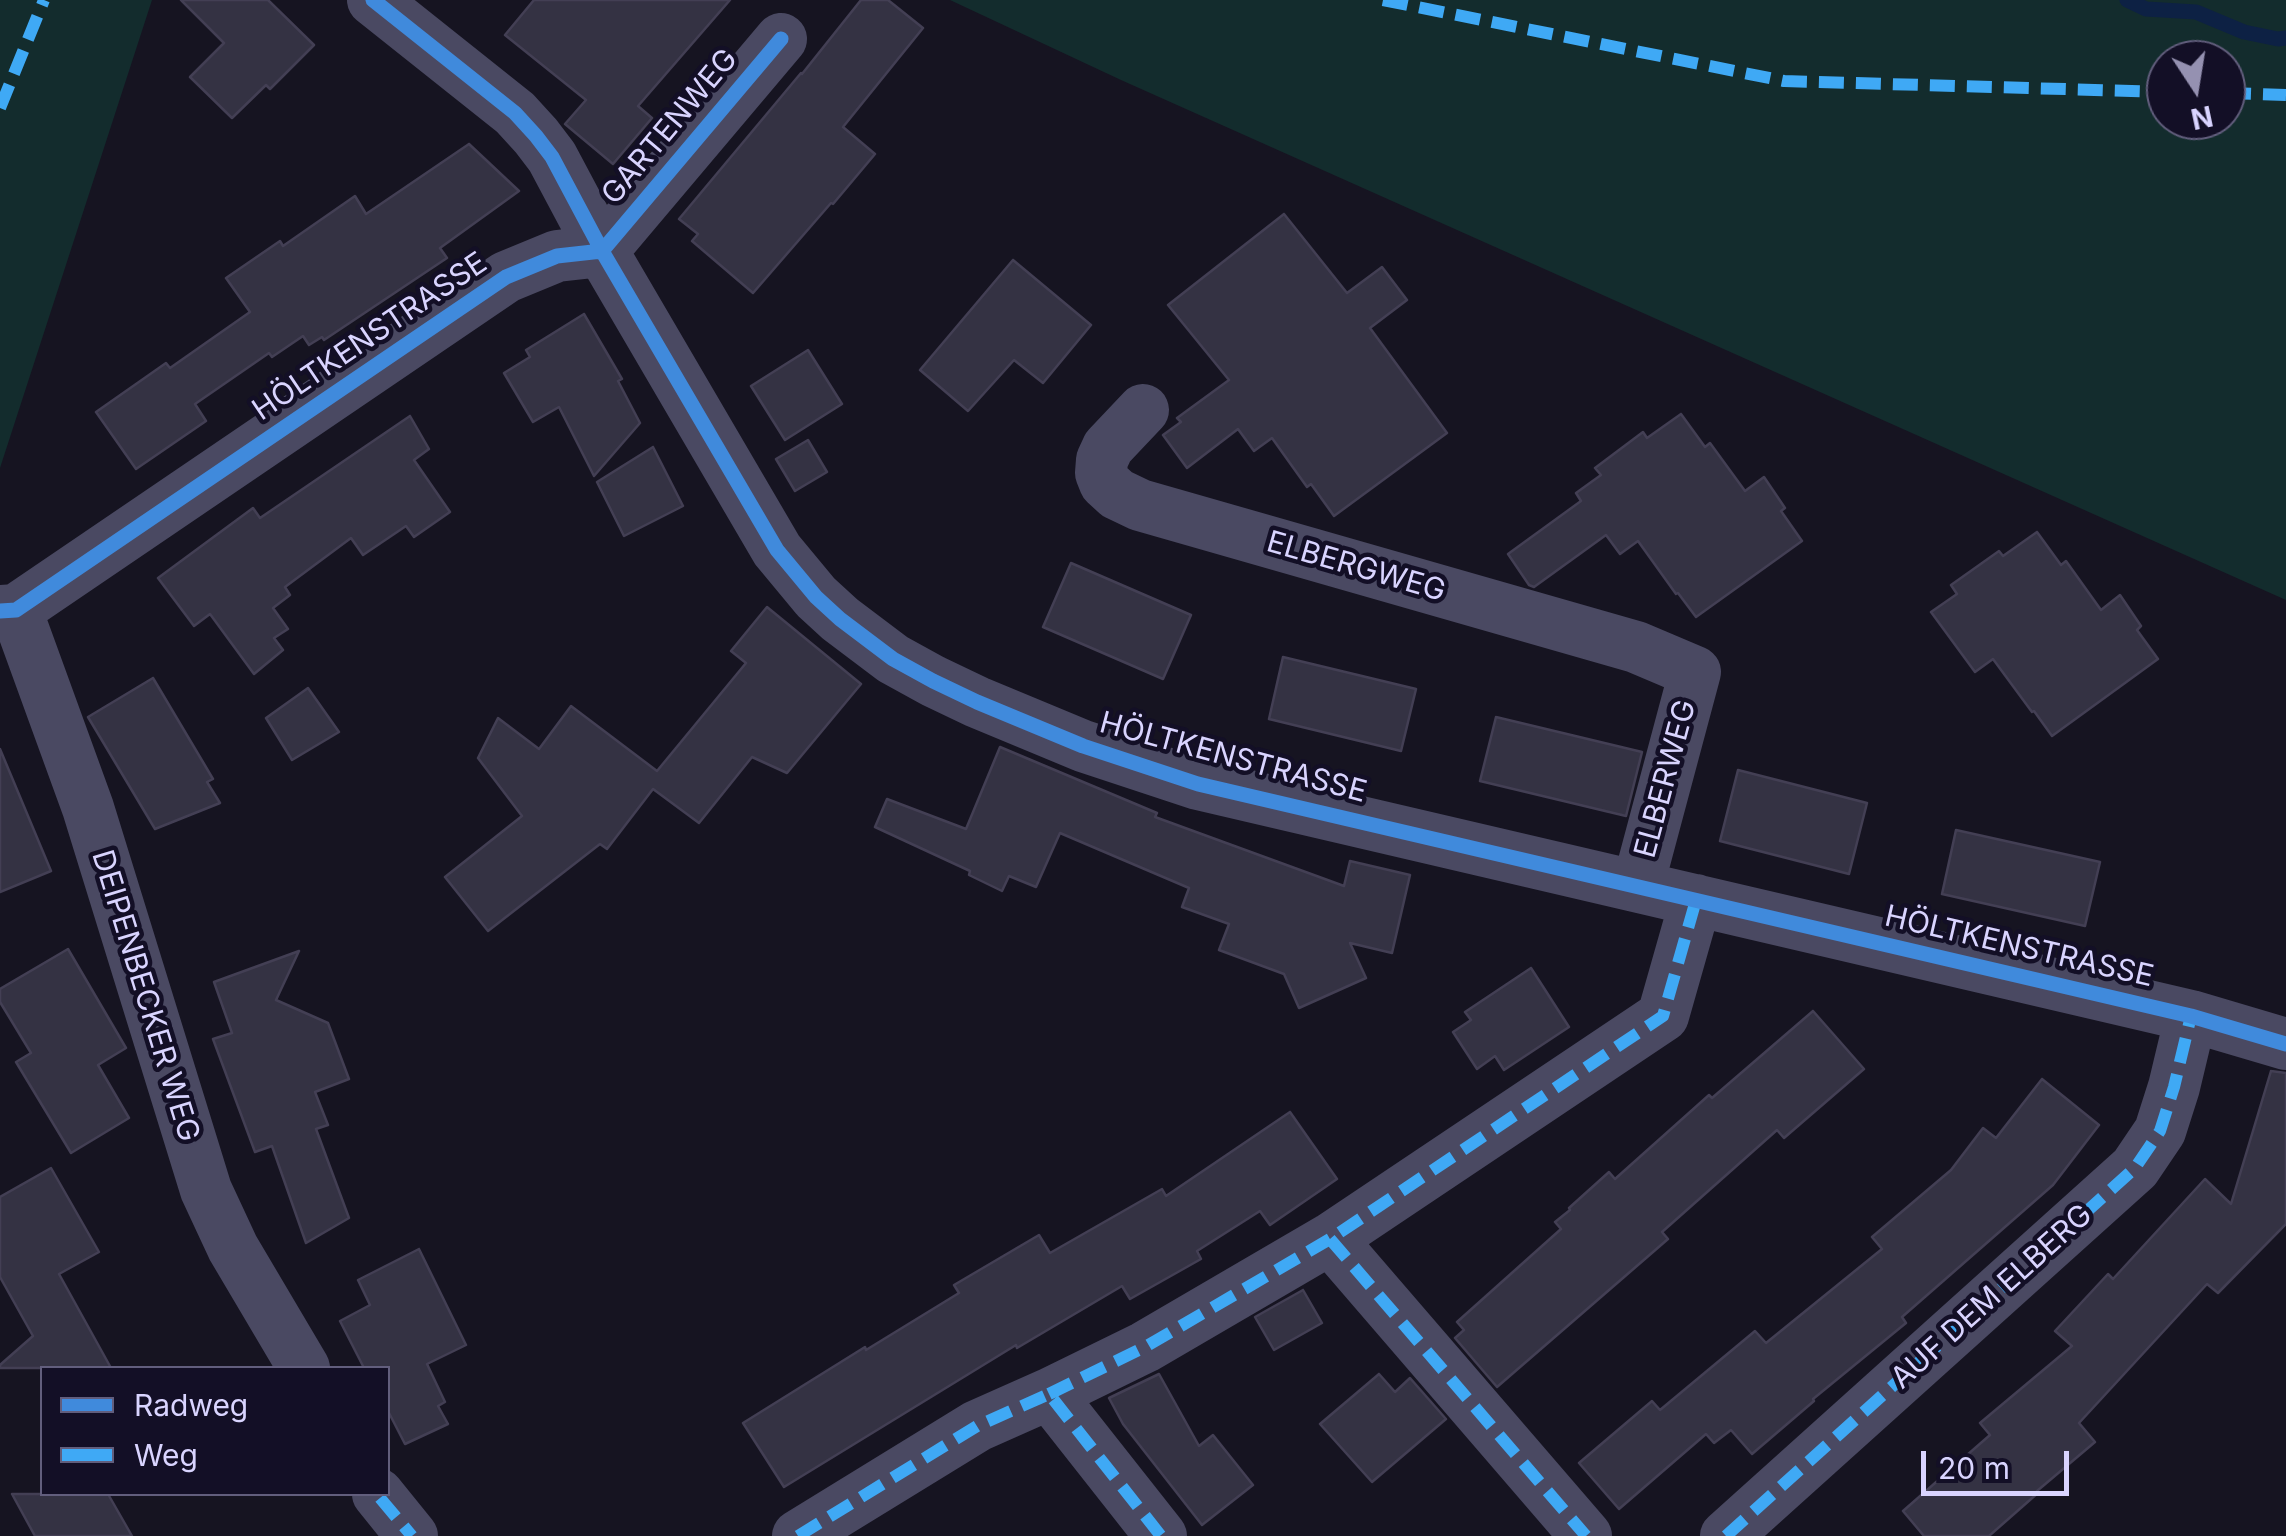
<!DOCTYPE html>
<meta charset="utf-8">
<style>
body{margin:0}
#map{position:relative;width:2286px;height:1536px;overflow:hidden;background:#161421;font-family:Inter,sans-serif}
canvas{display:block}
.legend{position:absolute;left:40px;top:1366px;width:350px;height:130px;box-sizing:border-box;background:#130f26;border:2px solid #625e7d;margin:0;padding:12px 18px;list-style:none;font-size:30px;color:#d9d4ff}
.legend li{display:flex;align-items:center;gap:20px;height:50px}
.legend b{width:50px;border:2px solid #625e7d}
.north{position:absolute;left:2146px;top:40px;width:100px;height:100px;box-sizing:border-box;background:#130f26;border:2px solid #625e7d;border-radius:50%;rotate:168deg;font-size:28px;font-weight:700;line-height:40px;text-align:center;color:#d9d4ff}
.north::after{content:'';display:block;margin:auto;width:35px;height:45px;background:#9591b1;clip-path:polygon(50% 0,100% 100%,50% 72%,0 100%)}
.scale{position:absolute;left:1921px;top:1451px;width:148px;height:45px;box-sizing:border-box;border:5px solid #d9d4ff;border-top:0;padding-left:12px;font-size:30px;line-height:35px;white-space:nowrap;color:#d9d4ff;-webkit-text-stroke:8px #130f26;paint-order:stroke}
</style>
<div id="map">
<canvas width="2286" height="1536"></canvas>
<ul class="legend">
<li><b style="height:12px;background:#408adc"></b>Radweg</li>
<li><b style="height:12px;background:#3fa9f5"></b>Weg</li>
</ul>
<div class="north">N</div>
<div class="scale">20 m</div>
</div>
<script>
const ctx = document.querySelector('canvas').getContext('2d');
ctx.lineJoin = 'round';
function fill(path, color) {
  ctx.fillStyle = color;
  ctx.fill(path, 'evenodd');
}
function toPath(rows) {
  const path = new Path2D();
  for (const r of rows) {
    path.moveTo(r[0], r[1]);
    for (let i = 2; i < r.length; i += 2) path.lineTo(r[i], r[i + 1]);
  }
  return path;
}
function trace(path, color, width, dash) {
  ctx.strokeStyle = color;
  ctx.lineWidth = width;
  ctx.lineCap = dash ? 'butt' : 'round';
  ctx.setLineDash(dash || []);
  ctx.stroke(path);
}
function write(font, color, halo, rows, align = 'center') {
  ctx.font = font + ' Inter,sans-serif';
  ctx.lineWidth = 9;
  ctx.setLineDash([]);
  ctx.textBaseline = 'middle';
  ctx.strokeStyle = halo;
  ctx.fillStyle = color;
  for (const [text, x, y, turn = 0] of rows) {
    ctx.save();
    ctx.translate(x, y);
    ctx.rotate((+turn || 0) * Math.PI / 180);
    ctx.textAlign = isNaN(turn) ? turn : align;
    if (halo) ctx.strokeText(text, 0, 0);
    ctx.fillText(text, 0, 0);
    ctx.restore();
  }
}
fill(toPath([
 [0,0,152,0,0,468],
 [950,0,2286,0,2286,600,1121,80],
 [2166,60,2226,60,2226,120,2166,120]
]), '#132c2d');
trace(toPath([
 [2127,0,2146,9,2196,12,2244,32,2278,39,2286,38]
]), '#0d2144', 15);
const building = toPath([
 [181,0,268,0,314,45,270,89,266,85,232,118,190,77,224,43,181,0],
 [534,0,730,0,638,106,652,118,613,164,565,124,586,100,505,35,534,0],
 [861,0,888,0,923,28,843,127,875,154,833,204,831,203,753,293,692,241,698,234,679,219,801,73,802,74,861,0],
 [469,144,519,191,440,248,447,258,324,340,322,337,309,345,303,336,272,357,269,353,195,404,206,421,136,469,96,412,166,363,170,368,250,312,226,278,280,241,283,246,355,196,366,214,469,144],
 [1284,214,1347,293,1382,267,1407,300,1370,328,1447,433,1334,516,1311,484,1307,487,1272,438,1254,451,1238,429,1187,468,1163,435,1181,422,1177,418,1229,380,1168,305,1284,214],
 [1013,260,1091,325,1043,383,1014,360,968,411,920,370,1013,260],
 [584,314,622,379,618,381,640,423,594,476,559,407,533,422,504,373,530,357,526,350,584,314],
 [808,350,842,404,785,440,751,386,808,350],
 [1681,414,1705,447,1710,443,1745,491,1764,477,1785,508,1781,511,1802,541,1696,617,1678,593,1676,594,1638,541,1620,554,1606,535,1534,587,1529,585,1508,554,1581,501,1576,493,1601,475,1595,468,1643,432,1647,438,1681,414],
 [410,416,429,449,414,460,450,512,414,537,406,526,363,555,351,538,285,587,290,595,273,608,288,629,274,638,283,650,254,674,210,614,194,626,158,578,253,508,260,518,410,416],
 [808,440,827,472,795,491,776,459,808,440],
 [653,447,683,506,624,536,597,482,653,447],
 [2037,532,2061,565,2066,561,2101,610,2120,595,2141,626,2137,630,2158,659,2052,736,2034,711,2032,712,1993,659,1975,672,1931,612,1957,594,1951,585,1999,551,2003,556,2037,532],
 [1071,563,1191,615,1163,679,1043,627,1071,563],
 [767,607,861,684,787,773,752,757,699,823,653,789,607,849,600,844,488,931,445,877,522,816,478,758,498,718,539,749,571,706,657,771,746,663,731,651,767,607],
 [1283,657,1416,689,1401,751,1269,719,1283,657],
 [153,678,213,779,207,782,220,803,155,829,88,717,153,678],
 [308,688,339,732,292,760,266,718,308,688],
 [1496,717,1642,752,1626,816,1480,781,1496,717],
 [1000,747,1157,813,1155,817,1344,886,1350,861,1410,875,1392,953,1350,943,1366,978,1299,1008,1284,974,1219,950,1229,924,1182,907,1189,888,1060,833,1036,887,1009,876,1002,891,969,875,970,871,875,827,887,799,966,829,1000,747],
 [0,749,51,871,0,892,0,749],
 [1738,770,1867,803,1849,874,1720,841,1738,770],
 [1956,830,2100,862,2085,926,1942,894,1956,830],
 [68,949,126,1048,98,1065,129,1118,71,1153,16,1062,31,1053,0,1002,0,989,68,949],
 [299,951,276,1000,328,1023,349,1079,315,1092,328,1125,316,1129,349,1218,306,1243,272,1146,255,1152,213,1039,232,1033,214,982,299,951],
 [1531,968,1569,1027,1504,1070,1495,1056,1477,1069,1453,1032,1471,1020,1465,1012,1531,968],
 [1813,1011,1864,1069,1784,1138,1777,1130,1662,1232,1668,1239,1497,1387,1455,1338,1464,1330,1457,1322,1561,1229,1555,1222,1570,1210,1569,1208,1609,1172,1615,1179,1709,1095,1712,1098,1813,1011],
 [2271,1071,2286,1073,2286,1224,2218,1293,2207,1284,2079,1423,2095,1442,2037,1491,2039,1492,1989,1536,1924,1536,1903,1511,1990,1435,1980,1423,2072,1346,2055,1331,2108,1274,2113,1279,2205,1179,2231,1204,2271,1071],
 [2042,1079,2099,1125,2053,1185,1902,1317,1906,1323,1813,1399,1814,1401,1752,1454,1731,1430,1714,1443,1706,1434,1619,1509,1579,1463,1652,1401,1660,1410,1755,1331,1766,1343,1882,1249,1872,1237,1951,1170,1983,1128,1996,1138,2042,1079],
 [1290,1112,1337,1179,1270,1225,1260,1211,1197,1251,1201,1259,1130,1299,1122,1286,1017,1348,1016,1345,784,1487,743,1423,865,1347,866,1350,959,1293,954,1285,1039,1235,1050,1253,1162,1189,1166,1196,1290,1112],
 [51,1168,99,1252,59,1274,111,1368,0,1368,0,1365,33,1336,0,1277,0,1197,51,1168],
 [419,1249,466,1345,427,1364,445,1402,438,1406,448,1424,405,1444,388,1411,388,1368,364,1368,340,1321,370,1305,358,1280,419,1249],
 [1303,1290,1322,1323,1274,1350,1255,1317,1303,1290],
 [1159,1374,1199,1446,1213,1435,1253,1485,1202,1525,1123,1424,1109,1398,1159,1374],
 [1379,1374,1395,1392,1410,1378,1446,1419,1372,1482,1320,1424,1379,1374],
 [12,1494,108,1494,132,1536,35,1536,12,1494]
]);
fill(building, '#343243');
trace(building, '#433f54', 2.5);
trace(toPath([
 [373,0,515,113,536,136,552,157,602,251,777,550,816,597,840,619,893,659,933,681,977,702,1083,746,1198,784,2191,1016,2286,1044],
 [602,251,781,39],
 [1143,410,1108,447,1102,460,1101,473,1105,483,1117,494,1140,505,1636,647,1695,672,1638,885],
 [16,610,88,808,206,1190,233,1248,304,1368],
 [0,611,16,610,506,277,557,256,602,251],
 [1330,1239,1586,1536],
 [1049,1394,1145,1347,1330,1239,1663,1016,1696,900],
 [378,1494,412,1536],
 [798,1536,977,1426,1049,1394,1161,1536],
 [1726,1536,2135,1168,2160,1131,2174,1087,2191,1016]
]), '#4a4962', 52);
trace(toPath([
 [1383,0,1784,81,2166,92],
 [2226,93,2286,95],
 [0,108,44,0],
 [1330,1239,1586,1536],
 [1049,1394,1145,1347,1330,1239,1663,1016,1696,900],
 [380,1498,412,1536],
 [798,1536,977,1426,1049,1394,1161,1536],
 [1726,1536,2135,1168,2160,1131,2174,1087,2191,1016]
]), '#3fa9f5', 12, [25, 12]);
trace(toPath([
 [373,0,515,113,536,136,552,157,602,251,777,550,816,597,840,619,893,659,933,681,977,702,1083,746,1198,784,2191,1016,2286,1044],
 [602,251,781,39],
 [0,611,16,610,506,277,557,256,602,251]
]), '#408adc', 15);
write('30px', '#d9d4ff', '#130f26', [
 ["GARTENWEG",670,127,-50],
 ["HÖLTKENSTRASSE",370,337,-34],
 ["ELBERGWEG",1356,567,16],
 ["HÖLTKENSTRASSE",1233,758,15],
 ["ELBERWEG",1666,779,-75],
 ["HÖLTKENSTRASSE",2019,947,13],
 ["DEIPENBECKER WEG",145,996,73],
 ["AUF DEM ELBERG",1992,1297,-42]
]);
</script>
